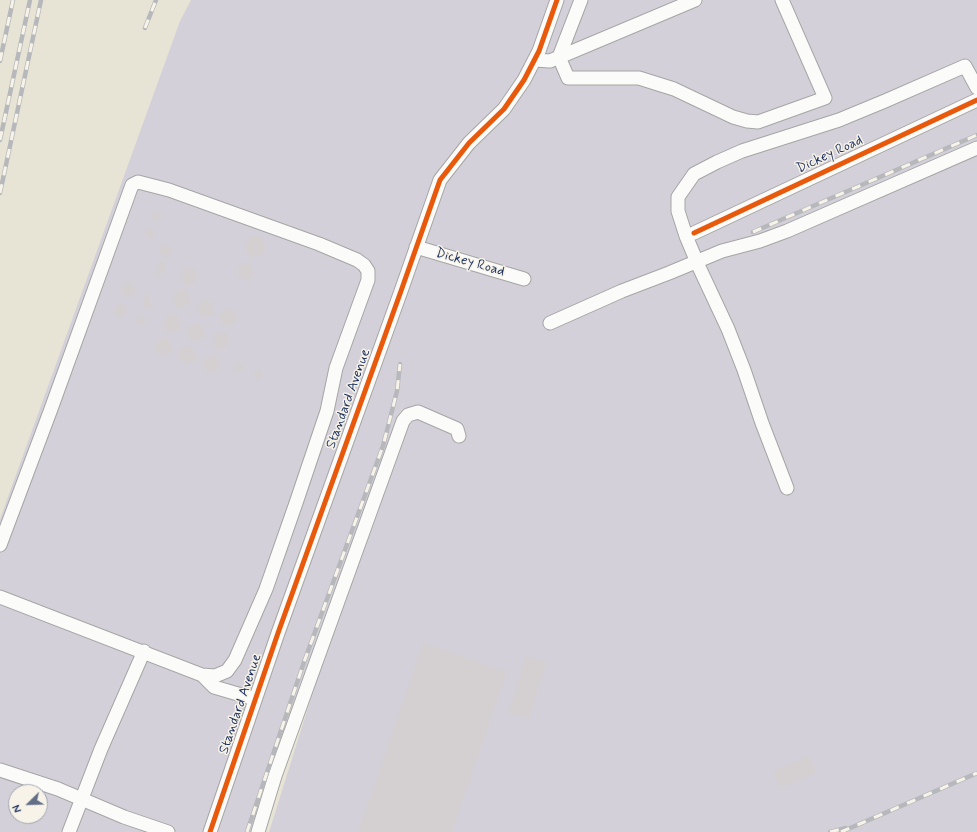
<!DOCTYPE html>
<style>
body{margin:0}
#map{position:relative;width:977px;height:832px;overflow:hidden;background:#e7e4d6;font-family:Mynerve,sans-serif}
canvas{display:block}
.north{position:absolute;left:8px;top:784px;width:40px;height:40px;box-sizing:border-box;background:#f7f3e8;border:1px solid #9fa5b1;border-radius:50%;rotate:247deg;font-size:11px;font-weight:700;line-height:16px;text-align:center;color:#1b2f5e}
.north::after{content:'';display:block;margin:auto;width:14px;height:18px;background:#626e88;clip-path:polygon(50% 0,100% 100%,50% 72%,0 100%)}
</style>
<div id="map">
<canvas width="977" height="832"></canvas>
<div class="north">N</div>
</div>
<script>
const ctx = document.querySelector('canvas').getContext('2d');
ctx.lineJoin = 'round';
function fill(path, color) {
  ctx.fillStyle = color;
  ctx.fill(path, 'evenodd');
}
function toPath(rows) {
  const path = new Path2D();
  for (const r of rows) {
    if (r.length === 3) {
      path.moveTo(r[0] + r[2], r[1]);
      path.arc(r[0], r[1], r[2], 0, 2 * Math.PI);
      continue;
    }
    path.moveTo(r[0], r[1]);
    for (let i = 2; i < r.length; i += 2) path.lineTo(r[i], r[i + 1]);
  }
  return path;
}
function trace(path, color, width, dash) {
  ctx.strokeStyle = color;
  ctx.lineWidth = width;
  ctx.lineCap = dash ? 'butt' : 'round';
  ctx.setLineDash(dash || []);
  ctx.stroke(path);
}
function write(font, color, halo, rows, align = 'center') {
  ctx.font = font + ' Mynerve,sans-serif';
  ctx.lineWidth = 3;
  ctx.setLineDash([]);
  ctx.textBaseline = 'middle';
  ctx.strokeStyle = halo;
  ctx.fillStyle = color;
  for (const [text, x, y, turn = 0] of rows) {
    ctx.save();
    ctx.translate(x, y);
    ctx.rotate((+turn || 0) * Math.PI / 180);
    ctx.textAlign = isNaN(turn) ? turn : align;
    if (halo) ctx.strokeText(text, 0, 0);
    ctx.fillText(text, 0, 0);
    ctx.restore();
  }
}
fill(toPath([
 [191,0,977,0,977,832,269,832,406,395,261,832,0,832,0,519,180,21],
 [16,792,40,792,40,816,16,816]
]), '#d4d0d9');
fill(toPath([
 [156,216,5],
 [152,228,155,235,154,237,149,239,145,235,145,232,147,229],
 [254,235,258,236,264,240,266,248,264,253,260,256,250,257,246,251,245,244,248,238],
 [167,244,171,246,172,252,170,255,164,259,158,248],
 [163,260,166,265,165,271,155,279,158,262],
 [249,261,253,268,253,274,251,278,243,280,237,274,237,269,241,264],
 [191,267,196,270,198,278,193,284,186,286,181,279,181,273,185,268],
 [131,281,135,288,135,291,131,296,125,297,122,292,122,287,125,284],
 [185,288,189,296,191,303,184,307,177,308,173,302,173,296,177,291],
 [147,289,152,307,146,309,143,305],
 [204,300,207,300,212,303,215,313,209,316,202,318,198,311,197,305],
 [123,303,127,310,124,316,118,317,114,313,114,309,117,305],
 [227,309,233,310,235,312,237,320,234,324,224,327,221,321,219,314],
 [176,313,180,320,181,328,175,332,167,333,164,326,164,321,167,316],
 [143,315,146,322,143,326,140,326,137,324,136,319],
 [200,322,206,336,200,340,192,342,188,335,187,328,192,324],
 [226,331,230,340,229,344,223,349,216,349,213,343,213,337,216,334],
 [166,337,171,344,173,351,166,355,161,355,155,350,155,344,159,340],
 [191,345,195,352,197,360,191,363,185,364,179,358,178,352,183,348],
 [215,354,220,361,220,367,217,371,210,373,205,370,202,361,207,357],
 [240,362,242,364,244,368,241,371,235,372,234,365,236,363],
 [259,369,262,371,263,375,257,381,253,372],
 [423,643,507,672,452,832,358,832],
 [526,656,547,662,529,719,508,713],
 [809,756,816,773,780,788,773,771]
]), '#d4cfd0');
const minor = toPath([
 [581,0,559,57,568,78,639,78,674,89,733,117,747,121,758,122,825,98,782,0],
 [535,60,550,61,695,0],
 [694,233,977,100],
 [416,247,524,279],
 [550,323,622,291,669,273,722,251,760,241,787,231,977,148],
 [787,488,762,423,744,370,728,329,699,267,686,236,678,211,678,197,694,174,717,162,742,151,839,120,885,101,965,66,977,88],
 [0,545,51,409,132,185,138,182,169,190,319,244,357,260,364,265,368,271,368,280,336,368,327,411,296,503,266,589,235,660,227,671,215,676,202,675,0,597],
 [202,675,214,687,255,699],
 [0,770,58,789,124,817,168,832],
 [69,832,101,749,144,651],
 [210,832,278,633,401,291,440,180,469,143,504,109,524,80,539,51,557,0],
 [258,832,275,776,403,421,408,415,418,412,457,429,459,436]
]);
trace(minor, '#a5a6a4', 15);
trace(minor, '#fbfbf9', 13);
const rail = toPath([
 [145,28,156,0],
 [0,61,13,0],
 [0,140,30,0],
 [0,193,41,0],
 [753,232,977,135],
 [247,832,304,662,383,446,397,391,400,364],
 [830,832,846,828],
 [841,832,977,773]
]);
trace(rail, '#b6b8bb', 4.5);
trace(rail, '#f7f3e8', 3, [9]);
trace(toPath([
 [694,233,977,100],
 [210,832,278,633,401,291,440,180,469,143,504,109,524,80,539,51,557,0]
]), '#e8590c', 5);
write('14px', '#1b2f5e', '#f7f3e8', [
 ["Dickey Road",830,155,-25],
 ["Dickey Road",470,263,16],
 ["Standard Avenue",349,399,-70],
 ["Standard Avenue",241,704,-71]
]);
</script>
